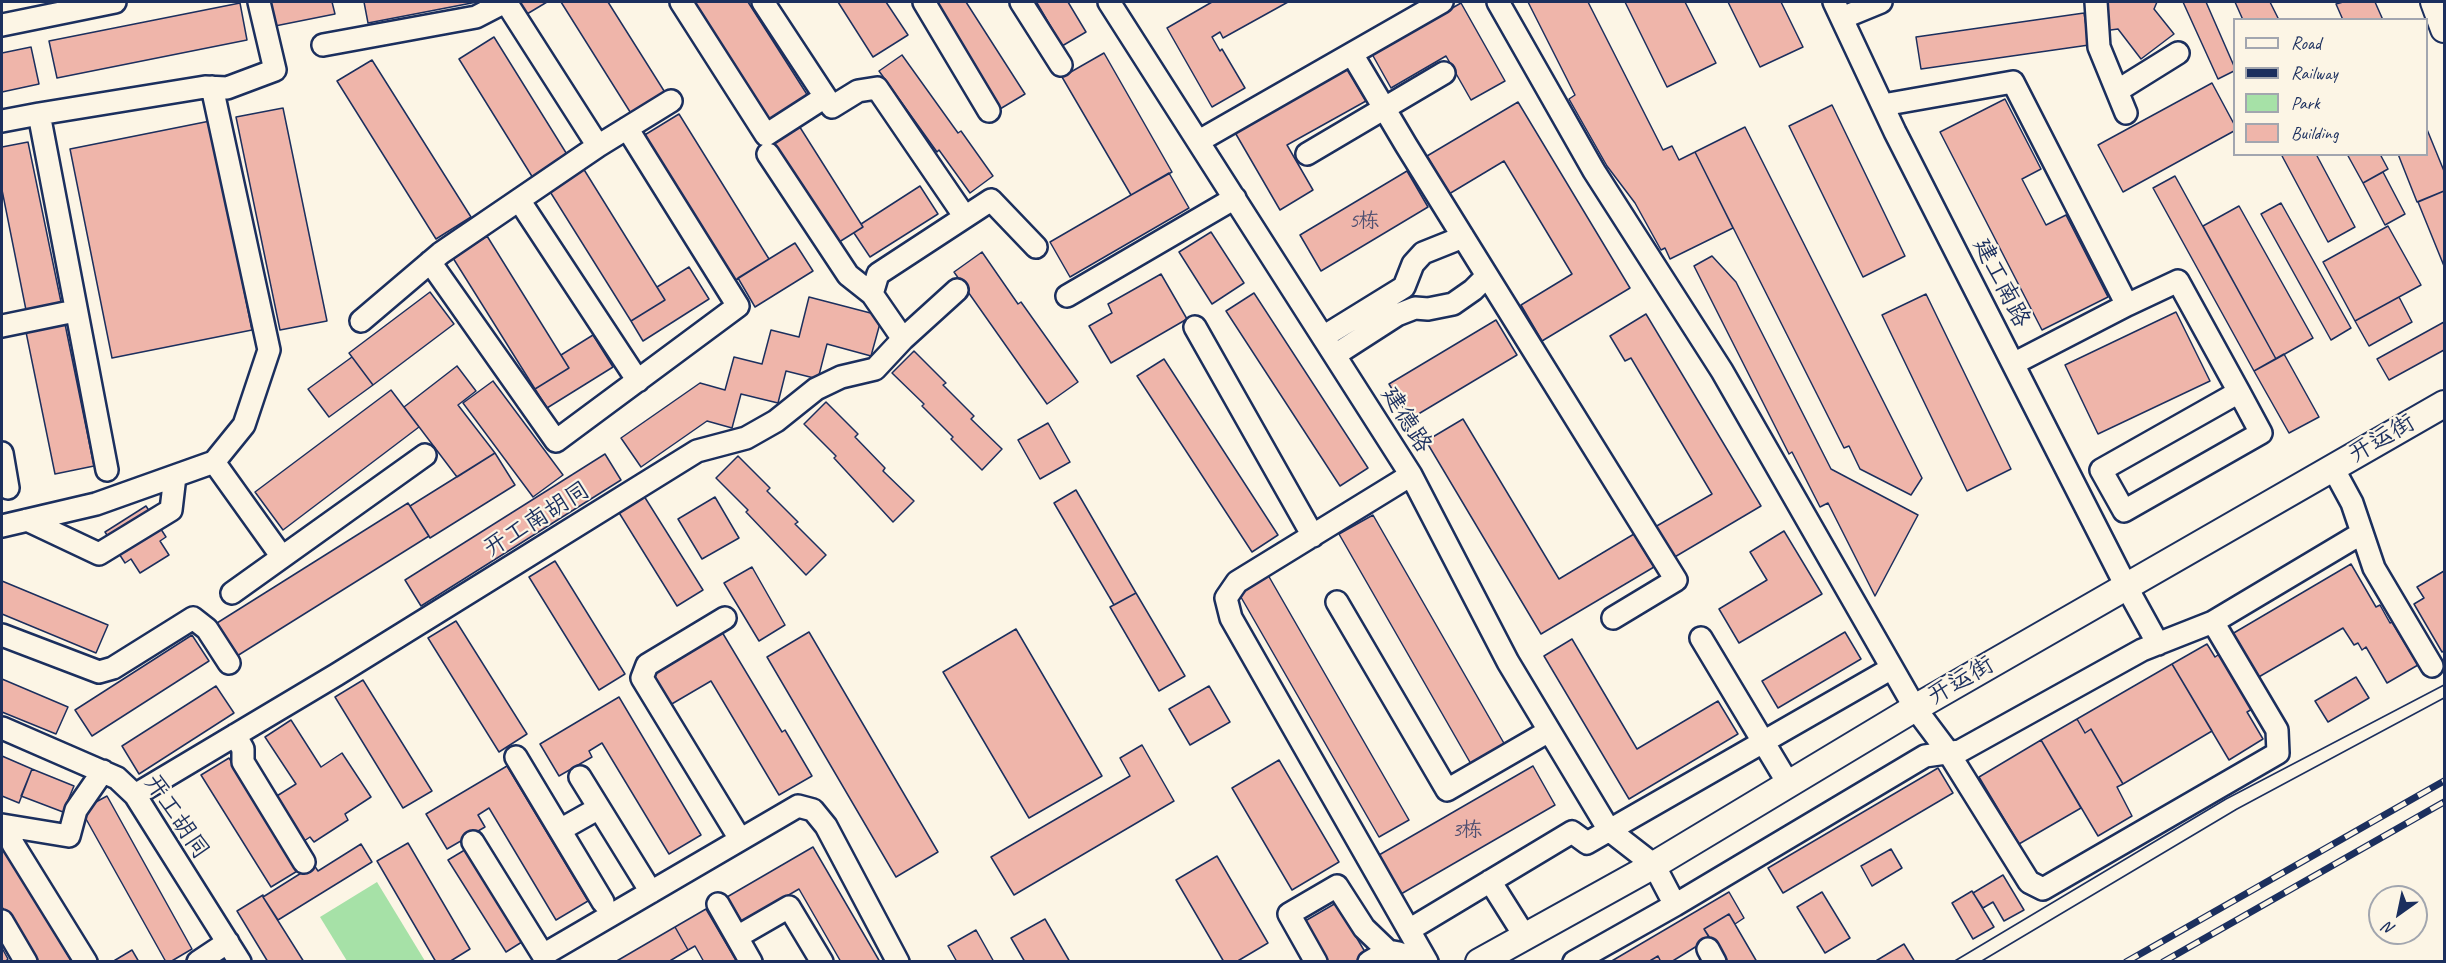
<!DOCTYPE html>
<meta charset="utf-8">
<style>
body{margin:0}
#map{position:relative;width:2446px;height:963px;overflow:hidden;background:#fcf5e5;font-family:Caveat,sans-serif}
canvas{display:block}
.frame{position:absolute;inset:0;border:3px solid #1b2f5e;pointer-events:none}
.legend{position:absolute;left:2233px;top:18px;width:195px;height:138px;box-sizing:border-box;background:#fcf5e5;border:2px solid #a2a6af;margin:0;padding:8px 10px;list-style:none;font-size:18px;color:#1b2f5e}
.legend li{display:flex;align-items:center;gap:12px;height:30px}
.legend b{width:30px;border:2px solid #a2a6af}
.north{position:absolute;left:2368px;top:885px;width:60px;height:60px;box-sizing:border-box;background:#fcf5e5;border:2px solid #a2a6af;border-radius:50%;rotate:213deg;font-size:16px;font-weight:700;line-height:24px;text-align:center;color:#1b2f5e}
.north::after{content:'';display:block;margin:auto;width:21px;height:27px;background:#1b2f5e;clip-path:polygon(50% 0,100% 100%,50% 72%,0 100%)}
</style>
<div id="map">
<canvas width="2446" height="963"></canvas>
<div class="frame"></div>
<ul class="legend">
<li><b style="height:8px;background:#fcf5e5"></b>Road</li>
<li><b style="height:8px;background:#1b2f5e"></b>Railway</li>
<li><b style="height:16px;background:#a6e1a7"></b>Park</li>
<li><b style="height:16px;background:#efb5aa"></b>Building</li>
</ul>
<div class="north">N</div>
</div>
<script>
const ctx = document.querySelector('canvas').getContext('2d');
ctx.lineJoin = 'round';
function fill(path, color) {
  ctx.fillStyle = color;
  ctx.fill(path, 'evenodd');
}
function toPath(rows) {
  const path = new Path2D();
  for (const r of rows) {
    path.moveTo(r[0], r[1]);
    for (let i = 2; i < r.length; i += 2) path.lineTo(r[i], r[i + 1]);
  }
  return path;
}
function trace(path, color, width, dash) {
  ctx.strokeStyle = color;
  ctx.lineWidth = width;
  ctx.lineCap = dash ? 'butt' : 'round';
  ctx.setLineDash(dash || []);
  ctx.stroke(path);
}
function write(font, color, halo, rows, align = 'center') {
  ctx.font = font + ' Caveat,"LXGW WenKai TC",sans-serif';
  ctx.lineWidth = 4.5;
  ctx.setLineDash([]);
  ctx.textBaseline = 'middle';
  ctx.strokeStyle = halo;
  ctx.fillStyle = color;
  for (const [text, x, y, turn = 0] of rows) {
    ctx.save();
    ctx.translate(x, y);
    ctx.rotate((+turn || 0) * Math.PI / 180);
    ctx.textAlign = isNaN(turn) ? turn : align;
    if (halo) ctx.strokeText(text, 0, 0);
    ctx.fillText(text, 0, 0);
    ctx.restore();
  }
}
fill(toPath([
 [377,882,425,961,347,961,320,917]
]), '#a6e1a7');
const building = toPath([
 [270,2,332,2,335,14,275,26,270,2],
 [364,2,477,2,368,23,364,2],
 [519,2,547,2,527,14,519,2],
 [561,2,608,2,666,94,632,115,561,2],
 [691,2,748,2,808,96,768,122,691,2],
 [838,2,886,2,908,35,873,57,838,2],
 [932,2,966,2,1025,94,1000,109,979,73,976,75,932,2],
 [1031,2,1068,2,1086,32,1062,46,1037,3,1033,5,1031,2],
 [1212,2,1288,2,1223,38,1220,32,1212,37,1220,51,1222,49,1245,88,1212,107,1167,28,1212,2],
 [1528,2,1588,2,1663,150,1672,146,1679,160,1695,152,1733,228,1670,259,1665,248,1661,250,1635,203,1607,166,1569,99,1575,95,1528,2],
 [1625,2,1685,2,1716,63,1667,87,1625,2],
 [1728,2,1781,2,1803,47,1760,67,1728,2],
 [2099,2,2157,2,2154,9,2174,34,2141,59,2118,29,2103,31,2099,2],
 [2183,2,2206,2,2234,66,2234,71,2218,79,2183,2],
 [2235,2,2270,2,2279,20,2243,20,2235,2],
 [2343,2,2375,2,2383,20,2343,20,2336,4,2343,2],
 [240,3,247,40,57,78,49,41,240,3],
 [1461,3,1505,81,1471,100,1446,56,1391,88,1372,54,1461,3],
 [2084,13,2089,45,1921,69,1916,37,2084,13],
 [494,37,568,156,533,178,459,59,494,37],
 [31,47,39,84,2,92,2,53,31,47],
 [1104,53,1172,172,1131,195,1062,77,1104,53],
 [902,55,958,133,961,131,993,176,970,193,939,150,937,152,879,71,902,55],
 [372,60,471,217,436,239,337,81,372,60],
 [1345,65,1366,101,1287,145,1313,190,1280,210,1233,129,1345,65],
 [2212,83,2234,124,2234,131,2123,192,2098,145,2212,83],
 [2005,99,2041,169,2022,179,2046,225,2066,215,2108,297,2042,330,1940,132,2005,99],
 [1518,102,1630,288,1542,341,1521,305,1572,274,1504,161,1449,194,1427,156,1518,102],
 [1832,105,1905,256,1863,277,1789,126,1832,105],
 [283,108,327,321,280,330,236,117,283,108],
 [679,114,769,259,734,281,643,136,679,114],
 [210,121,252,330,112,358,70,149,210,121],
 [796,121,863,227,836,244,769,138,796,121],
 [1745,127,1922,478,1911,495,1860,469,1849,446,1844,448,1695,152,1745,127],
 [2426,127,2444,171,2444,191,2417,202,2398,154,2426,154,2426,127],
 [28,142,61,302,26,310,2,190,2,147,28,142],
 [2281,154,2316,154,2355,227,2328,242,2281,154],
 [2347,154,2380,154,2388,169,2363,183,2347,154],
 [583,168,665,300,631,321,549,190,583,168],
 [1407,171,1428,207,1321,271,1300,235,1407,171],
 [2383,172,2405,214,2385,225,2363,183,2383,172],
 [1169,173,1189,208,1070,277,1050,242,1169,173],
 [2175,176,2276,359,2254,371,2153,188,2175,176],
 [920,186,938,214,870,257,854,233,863,227,861,224,920,186],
 [2444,191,2444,266,2418,202,2444,191],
 [2281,203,2351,328,2331,340,2261,214,2281,203],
 [2239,206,2313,338,2276,359,2203,226,2239,206],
 [2388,226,2421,285,2355,321,2323,262,2388,226],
 [1211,232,1244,283,1212,304,1179,252,1211,232],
 [487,236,569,368,535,389,453,258,487,236],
 [795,243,813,271,755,307,738,278,795,243],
 [982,252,1018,304,1021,302,1078,382,1047,404,954,272,982,252],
 [1712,256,1736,282,1831,469,1918,515,1875,596,1828,503,1820,507,1792,452,1789,454,1694,266,1712,256],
 [689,267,709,299,643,341,631,321,665,300,657,287,689,267],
 [1161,274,1187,319,1111,363,1089,326,1112,313,1108,304,1161,274],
 [430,292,454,324,373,385,349,353,430,292],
 [1254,293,1368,468,1340,486,1226,311,1254,293],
 [1926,294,2011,469,1967,491,1882,315,1926,294],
 [809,297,882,316,871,356,827,344,818,379,786,371,778,403,741,394,732,428,707,421,641,467,621,438,700,383,725,390,734,357,762,364,771,330,799,337,809,297],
 [2399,297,2412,322,2369,346,2355,321,2399,297],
 [2176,312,2210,381,2098,434,2065,365,2176,312],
 [1646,314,1761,506,1673,558,1655,527,1712,494,1631,358,1625,361,1610,336,1646,314],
 [1496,320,1517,355,1410,419,1389,384,1496,320],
 [2444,322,2444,350,2389,380,2377,359,2444,322],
 [65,324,94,466,55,474,26,332,65,324],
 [593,335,613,367,547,408,535,389,569,368,561,355,593,335],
 [914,351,946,383,943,385,974,416,971,419,1002,449,982,470,951,439,953,437,922,406,924,404,892,373,914,351],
 [2284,354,2319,417,2289,433,2254,371,2284,354],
 [352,357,373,385,329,417,308,389,352,357],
 [1164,359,1278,535,1252,552,1137,376,1164,359],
 [457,366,476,391,458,405,495,453,457,477,404,407,457,366],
 [493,381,563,475,533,497,463,403,493,381],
 [391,390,419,427,283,530,255,492,391,390],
 [826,402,858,434,855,437,885,468,883,471,914,501,893,522,834,458,836,456,804,424,826,402],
 [1463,419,1559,579,1634,534,1654,567,1541,634,1426,441,1463,419],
 [1048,423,1070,462,1040,479,1018,440,1048,423],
 [495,453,515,485,430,538,410,506,495,453],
 [605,454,621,480,421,606,405,580,605,454],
 [738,456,770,488,767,491,798,522,795,524,826,555,806,575,746,512,748,510,716,478,738,456],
 [1076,490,1136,593,1114,605,1054,503,1076,490],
 [644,496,703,590,677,606,618,511,644,496],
 [715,497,739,538,702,559,678,519,715,497],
 [408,503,429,536,237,656,217,623,408,503],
 [146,506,166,537,160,541,169,555,140,573,131,559,125,563,105,532,146,506],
 [1373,515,1505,745,1471,764,1339,534,1373,515],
 [1784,531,1822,594,1739,643,1719,609,1767,580,1750,552,1784,531],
 [555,561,625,674,599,690,529,577,555,561],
 [2351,564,2376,607,2380,605,2390,623,2392,622,2418,665,2387,683,2366,647,2362,650,2358,643,2354,645,2343,628,2257,678,2232,634,2351,564],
 [752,567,785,625,759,641,724,583,752,567],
 [2444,571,2444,651,2442,652,2414,604,2424,598,2417,587,2444,571],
 [1268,575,1409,820,1379,837,1238,592,1268,575],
 [2,581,108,625,96,653,2,614,2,581],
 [1136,593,1185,676,1159,691,1110,607,1136,593],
 [456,621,527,734,499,752,428,638,456,621],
 [1016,629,1102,776,1029,818,943,672,1016,629],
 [722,632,782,732,785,730,812,776,779,795,711,681,670,705,652,674,722,632],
 [809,632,938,852,896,877,767,657,809,632],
 [1845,632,1861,659,1778,708,1762,681,1845,632],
 [192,635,209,661,92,736,75,710,192,635],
 [1572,639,1637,749,1718,701,1738,734,1629,799,1544,656,1572,639],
 [2207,644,2215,657,2221,653,2254,708,2247,712,2263,739,2229,760,2172,664,2207,644],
 [2172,664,2212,731,2123,784,2091,729,2085,733,2077,719,2172,664],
 [2356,677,2369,698,2328,722,2315,701,2356,677],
 [2,679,68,707,56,734,2,712,2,679],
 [363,680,432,791,403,808,335,697,363,680],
 [216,686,234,713,139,774,122,746,216,686],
 [1209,686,1230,722,1190,745,1169,709,1209,686],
 [619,697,701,835,669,854,602,743,589,751,592,757,559,776,540,744,619,697],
 [2077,719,2085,733,2091,729,2123,784,2117,787,2132,816,2098,836,2041,740,2077,719],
 [291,720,321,767,342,753,371,797,345,814,348,820,314,842,310,837,301,843,272,799,296,784,265,737,291,720],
 [2041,740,2081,808,2019,844,1979,777,2041,740],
 [1142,745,1174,801,1014,895,991,857,1130,776,1120,758,1142,745],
 [2,756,32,769,19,803,2,796,2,756],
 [229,758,299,870,271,887,201,775,229,758],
 [1279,760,1339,862,1292,890,1232,788,1279,760],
 [507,766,588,901,556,920,489,808,478,815,485,827,447,849,426,814,507,766],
 [1533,766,1555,805,1401,894,1379,855,1533,766],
 [1938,768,1953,793,1783,893,1768,868,1938,768],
 [32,769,74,786,63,812,21,796,32,769],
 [107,796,192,949,170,962,166,962,81,810,107,796],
 [408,843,470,949,449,962,436,962,377,861,408,843],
 [2,844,72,962,35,962,2,907,2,844],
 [361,844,372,862,278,920,263,897,314,865,318,871,361,844],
 [813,847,880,962,841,962,799,889,742,922,727,897,813,847],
 [468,848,525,940,506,952,448,860,468,848],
 [1891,849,1902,868,1872,886,1861,866,1891,849],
 [1217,856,1268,943,1236,962,1224,962,1176,880,1217,856],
 [2003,875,2024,910,2004,921,1993,902,1983,908,1973,893,2003,875],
 [1972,891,1994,927,1973,939,1952,903,1972,891],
 [1729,892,1744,918,1735,924,1729,914,1704,929,1710,938,1671,962,1661,962,1658,956,1648,962,1610,962,1729,892],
 [1822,892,1850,938,1825,953,1797,907,1822,892],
 [263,895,263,897,304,962,268,962,237,911,263,895],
 [1336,903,1371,962,1322,962,1300,924,1336,903],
 [706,909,737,962,704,962,695,946,688,950,675,927,706,909],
 [1729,914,1757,962,1724,962,1704,929,1729,914],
 [1045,919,1070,962,1025,962,1011,938,1045,919],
 [675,927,688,950,668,962,615,962,675,927],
 [976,930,994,962,957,962,948,946,976,930],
 [1904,944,1915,962,1874,962,1904,944],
 [2,948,8,959,5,962,2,962,2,948],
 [132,950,139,962,112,962,132,950],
 [1658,956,1661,962,1648,962,1658,956]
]);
fill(building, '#efb5aa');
trace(building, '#1b2f5e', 1.5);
const minor = toPath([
 [506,2,598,146],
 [681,2,766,135,825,97],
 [763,2,832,107,858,91,877,88,965,217],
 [924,2,989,111],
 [1021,2,1061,65],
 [1109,2,1411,475,1508,662,1609,830,1654,865,1675,905],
 [1498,2,1594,171,1722,371,1915,708,1948,752,2029,882,2043,889,2278,753,2277,730,2213,622],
 [1834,2,1895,132,2126,586,2158,644],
 [2096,2,2099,47,2126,113],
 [1842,18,1881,2],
 [2,25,115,2],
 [323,45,476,17,505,2],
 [1352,54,1406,145,1676,580,1613,618],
 [2117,91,2178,53],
 [1883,105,2013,82,2127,305,2178,281,2239,392,2261,433,2124,511,2101,470,2239,392],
 [39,114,205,87,227,88,275,70,259,2],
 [2,121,39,114,107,470],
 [1199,141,1442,2],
 [768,154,848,275,872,294],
 [1307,154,1444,73],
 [519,200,638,381],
 [430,262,556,441,738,306,627,128],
 [1067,296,1235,198],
 [361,321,441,253,598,146,671,101],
 [2,326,75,311],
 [1195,327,1313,536],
 [1323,337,1404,287,1413,264,1423,253,1463,237],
 [903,339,872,294,878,274,991,200,1036,247],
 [1335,355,1397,315,1415,308,1428,309,1453,304,1473,290,1487,276],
 [2013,364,2127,305],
 [2,453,8,488],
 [214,462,282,557],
 [2333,468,2352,503,2374,568,2432,666],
 [1411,475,1237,582,1226,598,1231,618,1427,962],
 [27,520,99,554,171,510,175,476],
 [2,526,96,504,214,462,244,425,269,350,212,87],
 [232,593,425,455],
 [1337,602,1447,790,1549,731],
 [725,618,647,665,642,678,740,839],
 [2,635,99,672,113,668,193,618,207,629,229,663],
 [1701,638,1788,783],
 [2,728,117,778,135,795,240,962],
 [235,735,243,749,243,762,304,862],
 [516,757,603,902],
 [580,777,651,892],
 [135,795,336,675,697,451,746,438,776,421,816,389,841,377,875,369,903,339,957,290],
 [2,825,69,836,76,810,103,771],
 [9,828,13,844,86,962],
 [560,830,599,808],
 [473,842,543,955,798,806,813,810,826,826,898,962],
 [1490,881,1524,935],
 [718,904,751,962],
 [2,921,26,962],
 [1409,930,1572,832,1587,843,1892,668],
 [737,937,789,907,822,962],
 [1708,949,1715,962],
 [198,962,228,942],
 [1316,962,1289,914,1337,886,1364,928,1388,951],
 [1369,962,1388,951,1399,953,1406,962],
 [1574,962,1675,905,1925,756,1960,751,2142,650,2213,622,2362,533]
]);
const major = toPath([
 [2434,2,2444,29],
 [1479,962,1654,865,1915,708,2444,404]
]);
trace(minor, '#1b2f5e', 26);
trace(major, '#1b2f5e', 30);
trace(minor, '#fcf5e5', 21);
trace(major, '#fcf5e5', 26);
trace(toPath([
 [1953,962,2226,799,2444,685],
 [1980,962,2237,809,2444,698]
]), '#1b2f5e', 1.5);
const rail = toPath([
 [2126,962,2444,781],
 [2163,962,2444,802]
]);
trace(rail, '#1b2f5e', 7);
trace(rail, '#fcf5e5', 4.5, [14]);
write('21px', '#505071', null, [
 ["5栋",1364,221],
 ["3栋",1467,830]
]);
write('24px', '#1b2f5e', '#fcf5e5', [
 ["建工南路",2001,283,63],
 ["建德路",1406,420,58],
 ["开运街",2382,439,-30],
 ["开工南胡同",537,520,-32],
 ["开运街",1961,681,-30],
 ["开工胡同",176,817,56]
]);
</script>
